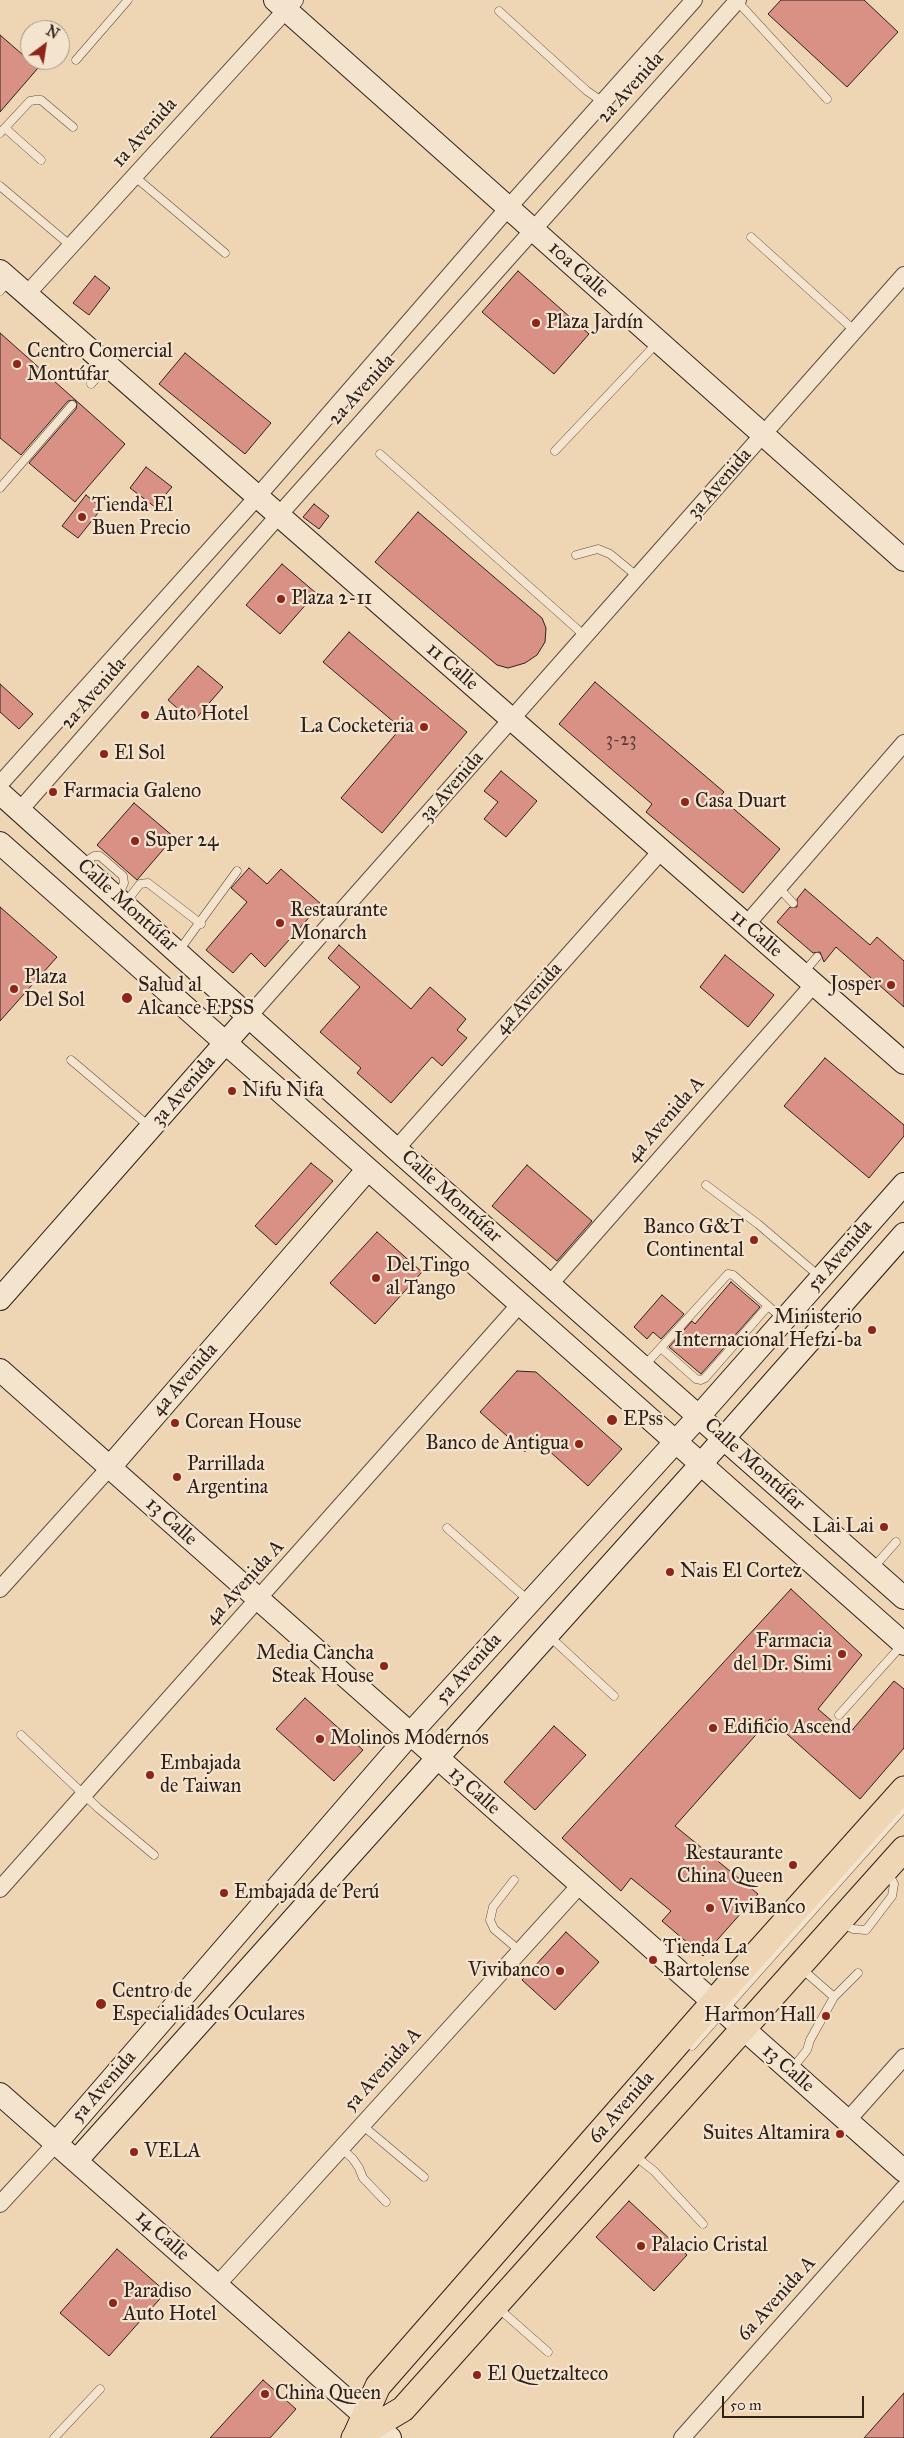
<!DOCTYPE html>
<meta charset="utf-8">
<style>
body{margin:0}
#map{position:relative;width:904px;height:2438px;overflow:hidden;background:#eed5b4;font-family:"IM FELL Great Primer",serif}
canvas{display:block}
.north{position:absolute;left:20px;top:20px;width:50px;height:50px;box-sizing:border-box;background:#f4e4ce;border:1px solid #a59687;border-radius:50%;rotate:31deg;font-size:14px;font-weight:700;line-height:20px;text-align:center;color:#2e211c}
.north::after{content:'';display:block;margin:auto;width:18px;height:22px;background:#8f2418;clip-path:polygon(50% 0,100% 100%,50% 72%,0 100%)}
.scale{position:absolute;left:722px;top:2396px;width:142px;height:22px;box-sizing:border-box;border:2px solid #2e211c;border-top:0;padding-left:6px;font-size:15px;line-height:18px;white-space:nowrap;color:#2e211c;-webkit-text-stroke:4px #f4e4ce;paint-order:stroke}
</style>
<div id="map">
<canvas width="904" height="2438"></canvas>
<div class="north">N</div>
<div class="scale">50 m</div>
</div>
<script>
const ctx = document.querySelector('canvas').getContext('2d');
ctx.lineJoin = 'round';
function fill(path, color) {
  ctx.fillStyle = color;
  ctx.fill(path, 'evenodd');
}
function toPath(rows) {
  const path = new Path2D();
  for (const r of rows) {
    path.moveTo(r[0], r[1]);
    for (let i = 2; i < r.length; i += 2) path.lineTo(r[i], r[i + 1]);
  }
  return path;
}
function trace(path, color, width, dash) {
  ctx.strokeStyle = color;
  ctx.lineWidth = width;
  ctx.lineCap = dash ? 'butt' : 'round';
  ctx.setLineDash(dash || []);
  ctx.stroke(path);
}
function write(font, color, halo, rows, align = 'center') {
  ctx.font = font + ' "IM FELL Great Primer",serif';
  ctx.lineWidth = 4.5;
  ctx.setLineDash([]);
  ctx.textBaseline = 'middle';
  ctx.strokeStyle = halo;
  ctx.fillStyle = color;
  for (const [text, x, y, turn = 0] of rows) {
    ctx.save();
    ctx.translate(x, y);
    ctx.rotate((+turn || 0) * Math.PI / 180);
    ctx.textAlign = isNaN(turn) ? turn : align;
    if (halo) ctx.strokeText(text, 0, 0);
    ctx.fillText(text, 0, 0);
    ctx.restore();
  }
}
const building = toPath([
 [781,0,864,0,898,32,847,87,768,14,781,0],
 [0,35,38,68,0,112,0,35],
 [518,271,589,334,554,374,482,312,518,271],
 [95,276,110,288,89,315,73,303,95,276],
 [0,333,125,444,75,502,29,463,76,409,77,404,75,400,68,401,21,455,0,438,0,333],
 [185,353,271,423,245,454,159,384,185,353],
 [146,467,172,487,155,507,130,488,146,467],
 [86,495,102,508,78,538,62,526,86,495],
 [314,504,329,516,319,529,303,517,314,504],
 [418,512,542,618,546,628,545,642,537,655,525,663,508,668,497,665,375,562,418,512],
 [282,564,316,593,280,634,246,605,282,564],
 [349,632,467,732,382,833,341,798,401,728,323,662,349,632],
 [198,666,223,687,193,722,168,700,198,666],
 [595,682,724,792,720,797,780,849,743,893,646,812,652,804,559,724,595,682],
 [0,684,33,714,19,729,0,712,0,684],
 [501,771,537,801,506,837,484,819,498,802,484,791,501,771],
 [134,803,174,837,137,880,97,845,134,803],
 [249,868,267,884,281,869,321,904,265,967,251,953,233,973,206,950,247,902,231,888,249,868],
 [805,889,870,945,877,937,904,961,904,1007,836,947,824,962,820,952,813,953,777,922,790,907,797,907,797,899,805,889],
 [0,907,57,957,0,1021,0,907],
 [339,945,411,1009,430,987,466,1019,457,1030,467,1038,442,1066,432,1057,391,1103,357,1073,361,1068,320,1032,360,987,328,958,339,945],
 [725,955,774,995,748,1027,700,987,725,955],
 [825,1058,904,1125,904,1136,869,1178,784,1106,825,1058],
 [311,1163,333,1181,276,1245,255,1226,311,1163],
 [527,1165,592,1221,557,1261,492,1206,527,1165],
 [377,1232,422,1272,375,1324,330,1283,377,1232],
 [731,1282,760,1307,701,1374,669,1347,692,1321,695,1324,731,1282],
 [662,1295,684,1314,661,1339,653,1332,647,1339,634,1327,662,1295],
 [517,1371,536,1372,622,1449,588,1486,536,1439,525,1452,480,1412,517,1371],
 [791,1589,862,1655,818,1709,848,1735,894,1681,904,1689,904,1748,860,1799,770,1719,675,1826,758,1894,703,1956,662,1921,671,1911,631,1878,621,1891,562,1838,791,1589],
 [305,1698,363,1750,334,1781,276,1729,305,1698],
 [554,1726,586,1755,535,1810,504,1782,554,1726],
 [566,1932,599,1962,555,2010,522,1980,566,1932],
 [629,2201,687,2255,654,2291,596,2237,629,2201],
 [117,2249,166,2292,109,2356,60,2313,117,2249],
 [263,2380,296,2409,270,2438,210,2438,263,2380],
 [904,2393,904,2438,864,2438,904,2393]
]);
fill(building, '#d99185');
trace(building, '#2e211c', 1);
const lane = toPath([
 [737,1,827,99],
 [499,11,587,91,603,102],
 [76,60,128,0],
 [5,128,41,160],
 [0,133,30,101,36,100,41,100,73,127],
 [134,176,225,253],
 [0,186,71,246],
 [751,237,855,331],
 [0,291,9,281],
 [91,384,106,367],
 [555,451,657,343],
 [380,454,585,636],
 [0,488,72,405],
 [576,555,598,549,610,554,638,577],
 [83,863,94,856,100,856,123,876,124,883,118,896],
 [779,888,793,903],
 [126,902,140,884,148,883,201,924],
 [178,952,237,871],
 [804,972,817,957],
 [71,1060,150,1127],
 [706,1185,758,1224,819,1276],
 [661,1348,696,1379,701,1380,705,1378,768,1306],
 [645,1365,728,1274,733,1275,783,1319],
 [447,1528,528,1600],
 [873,1568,896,1542],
 [549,1636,614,1696],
 [839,1715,902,1645],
 [21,1735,98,1808,154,1855],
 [514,1880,493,1907,490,1920,494,1929,520,1951],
 [841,1923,853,1929,866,1930,892,1896,894,1884,888,1873],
 [802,1969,834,1997],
 [692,2046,904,1808],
 [792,2069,807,2050,810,2040,834,1997,858,1973],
 [362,2125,424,2177],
 [341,2148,353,2159,359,2168,363,2178,386,2202],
 [635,2156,654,2171,703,2224],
 [497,2307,548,2352],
 [54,2438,100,2389]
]);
const street = toPath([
 [27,294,295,0],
 [0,784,258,496,508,208,694,0],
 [20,810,279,515,738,0],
 [746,925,904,743],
 [249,1016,904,275],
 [396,1149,662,850],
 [550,1284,814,984],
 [0,1589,110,1467],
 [0,1889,520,1304],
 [847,2121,904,2057],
 [0,2204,57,2142],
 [217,2285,580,1885],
 [682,2438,904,2188]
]);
const secondary = toPath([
 [275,0,904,560],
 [0,271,904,1063],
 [0,793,396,1149,904,1598],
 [0,843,904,1644],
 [0,1299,249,1016],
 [0,1370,904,2171],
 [110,1467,368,1169],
 [0,2094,390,2438],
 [57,2142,410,1734,699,1416,904,1184],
 [77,2160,701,1464,904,1234]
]);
const primary = toPath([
 [355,2437,378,2386,726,1988,904,1789],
 [354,2438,403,2409,904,1849]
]);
trace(lane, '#5e4e42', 9);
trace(street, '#5e4e42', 18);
trace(secondary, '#2e211c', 24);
trace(primary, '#2e211c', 27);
trace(lane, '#f4e4ce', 8);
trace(street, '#f4e4ce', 16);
trace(secondary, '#f4e4ce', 22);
trace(primary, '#eed5b4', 25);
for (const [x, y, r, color] of [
 [536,323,5,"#8f2418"],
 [17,364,5,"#8f2418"],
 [82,517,5,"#8f2418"],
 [281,599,5,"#8f2418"],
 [145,715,5,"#8f2418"],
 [424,727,5,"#8f2418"],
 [104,754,5,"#8f2418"],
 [53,792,5,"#8f2418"],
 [685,802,5,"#8f2418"],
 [135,841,5,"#8f2418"],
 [280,923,5,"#8f2418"],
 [891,985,5,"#8f2418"],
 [14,989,5,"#8f2418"],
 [127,998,6,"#8f2418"],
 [232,1091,5,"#8f2418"],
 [754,1240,5,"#8f2418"],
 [376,1278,5,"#8f2418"],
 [872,1330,5,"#8f2418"],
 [612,1420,6,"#8f2418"],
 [175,1423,5,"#8f2418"],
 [579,1444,5,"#8f2418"],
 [177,1477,5,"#8f2418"],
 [884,1527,5,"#8f2418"],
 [670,1572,5,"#8f2418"],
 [842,1654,5,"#8f2418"],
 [384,1666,5,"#8f2418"],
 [713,1728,5,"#8f2418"],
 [320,1739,5,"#8f2418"],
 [150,1775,5,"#8f2418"],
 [793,1865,5,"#8f2418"],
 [224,1893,5,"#8f2418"],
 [710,1908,5,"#8f2418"],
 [653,1960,5,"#8f2418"],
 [560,1971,5,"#8f2418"],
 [101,2004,6,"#8f2418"],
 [826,2016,5,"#8f2418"],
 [840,2134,5,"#8f2418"],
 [134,2152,5,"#8f2418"],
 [641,2246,5,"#8f2418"],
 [113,2303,5,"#8f2418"],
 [477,2375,5,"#8f2418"],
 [265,2394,5,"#8f2418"]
]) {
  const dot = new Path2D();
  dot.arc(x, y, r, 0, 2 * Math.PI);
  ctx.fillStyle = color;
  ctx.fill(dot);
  trace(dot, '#f4e4ce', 2);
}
write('18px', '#593d36', null, [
 ["3-23",621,741]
]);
write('20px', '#2e211c', '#f4e4ce', [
 ["2a Avenida",631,88,-48],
 ["1a Avenida",145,133,-48],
 ["10a Calle",578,270,42],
 ["2a Avenida",362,390,-48],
 ["3a Avenida",720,484,-49],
 ["11 Calle",452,667,41],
 ["2a Avenida",94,694,-49],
 ["3a Avenida",452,787,-49],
 ["Calle Montúfar",127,906,42],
 ["11 Calle",756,934,41],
 ["4a Avenida",529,999,-48],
 ["3a Avenida",184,1091,-49],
 ["4a Avenida A",666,1120,-49],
 ["Calle Montúfar",451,1197,42],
 ["5a Avenida",840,1256,-49],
 ["4a Avenida",185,1380,-49],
 ["Calle Montúfar",754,1465,42],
 ["13 Calle",171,1522,42],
 ["4a Avenida A",245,1583,-48],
 ["5a Avenida",469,1669,-48],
 ["13 Calle",474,1791,42],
 ["13 Calle",788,2069,41],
 ["5a Avenida A",383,2070,-48],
 ["5a Avenida",104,2087,-49],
 ["6a Avenida",622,2108,-49],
 ["14 Calle",162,2236,42],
 ["6a Avenida A",777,2299,-48]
]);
write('20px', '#2e211c', '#f4e4ce', [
 ["Plaza Jardín",546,323],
 ["Centro Comercial",27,352],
 ["Montúfar",27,375],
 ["Tienda El",92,506],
 ["Buen Precio",92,529],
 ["Plaza 2-11",291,599],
 ["Auto Hotel",155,715],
 ["La Cocketeria",414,727,"right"],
 ["El Sol",114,754],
 ["Farmacia Galeno",63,792],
 ["Casa Duart",695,802],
 ["Super 24",145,841],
 ["Restaurante",290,911],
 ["Monarch",290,934],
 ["Plaza",24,978],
 ["Del Sol",24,1001],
 ["Josper",881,985,"right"],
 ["Salud al",138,986],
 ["Alcance EPSS",138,1009],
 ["Nifu Nifa",242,1091],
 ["Banco G&T",744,1228,"right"],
 ["Continental",744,1251,"right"],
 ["Del Tingo",386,1266],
 ["al Tango",386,1289],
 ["Ministerio",862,1318,"right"],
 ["Internacional Hefzi-ba",862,1341,"right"],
 ["EPss",623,1420],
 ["Corean House",185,1423],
 ["Banco de Antigua",569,1444,"right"],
 ["Parrillada",187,1465],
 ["Argentina",187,1488],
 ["Lai Lai",874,1527,"right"],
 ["Nais El Cortez",680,1572],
 ["Farmacia",832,1642,"right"],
 ["del Dr. Simi",832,1665,"right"],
 ["Media Cancha",374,1654,"right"],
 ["Steak House",374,1677,"right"],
 ["Edificio Ascend",723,1728],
 ["Molinos Modernos",330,1739],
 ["Embajada",160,1764],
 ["de Taiwan",160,1787],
 ["Restaurante",783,1854,"right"],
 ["China Queen",783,1877,"right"],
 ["Embajada de Perú",234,1893],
 ["ViviBanco",720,1908],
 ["Tienda La",663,1948],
 ["Bartolense",663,1971],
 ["Vivibanco",550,1971,"right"],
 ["Centro de",112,1992],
 ["Especialidades Oculares",112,2015],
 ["Harmon Hall",816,2016,"right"],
 ["Suites Altamira",830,2134,"right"],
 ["VELA",144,2152],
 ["Palacio Cristal",651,2246],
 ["Paradiso",123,2292],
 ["Auto Hotel",123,2315],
 ["El Quetzalteco",487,2375],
 ["China Queen",275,2394]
], 'left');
</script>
